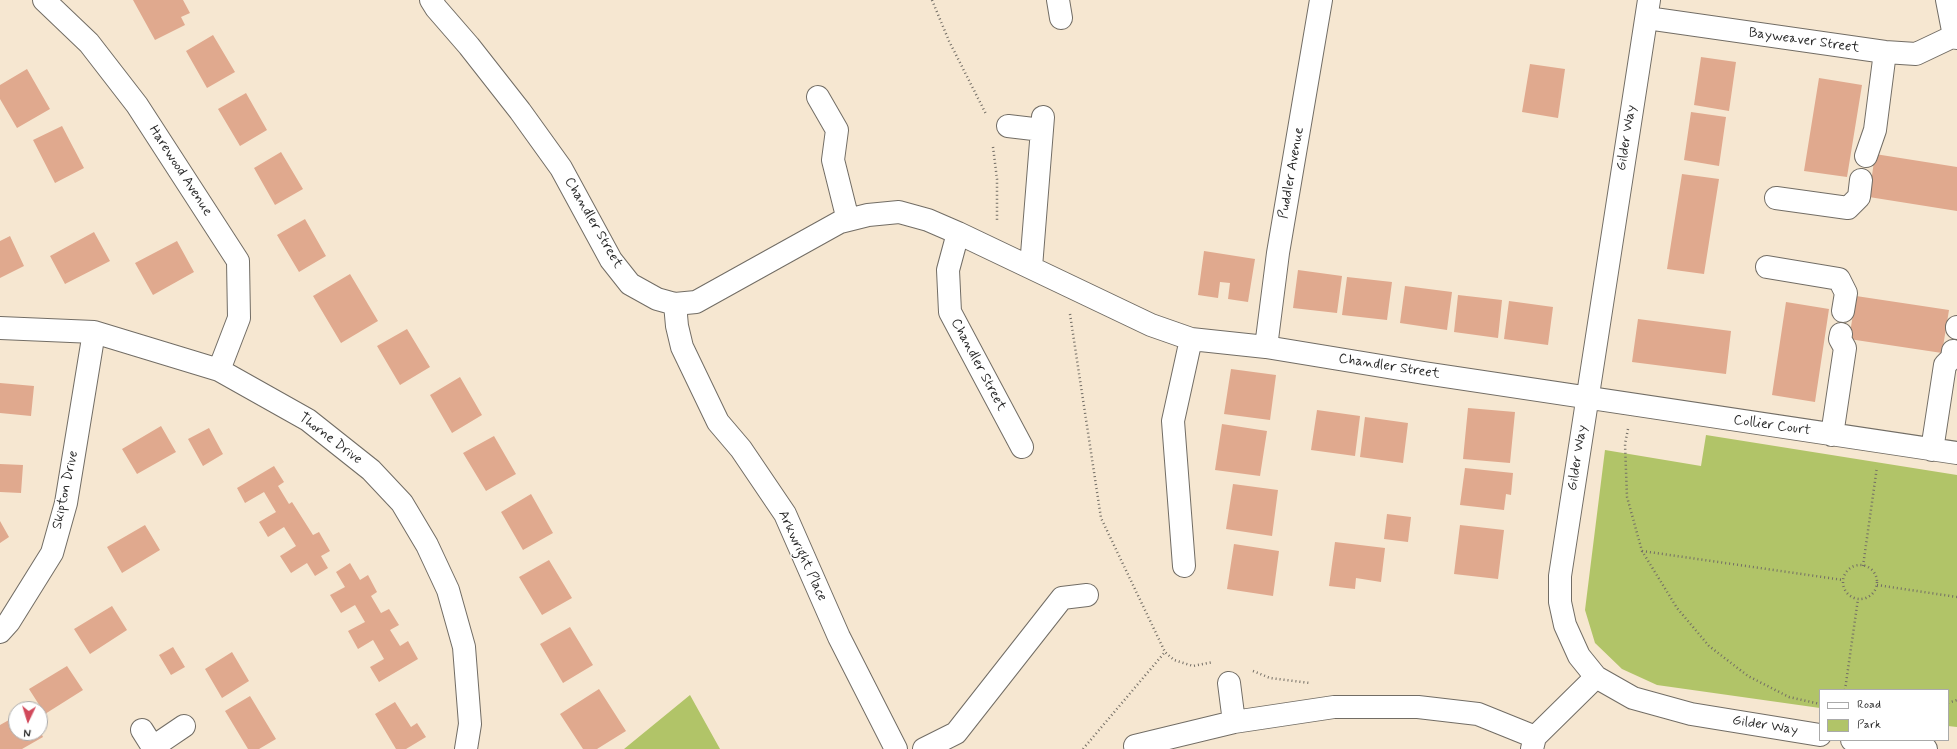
<!DOCTYPE html>
<style>
body{margin:0}
#map{position:relative;width:1957px;height:749px;overflow:hidden;background:#f6e7d1;font-family:Mynerve,sans-serif}
canvas{display:block}
.legend{position:absolute;left:1819px;top:689px;width:130px;height:52px;box-sizing:border-box;background:#fff;border:1px solid #aaa;margin:0;padding:5px 7px;list-style:none;font-size:12px;color:#2b2b2b}
.legend li{display:flex;align-items:center;gap:8px;height:20px}
.legend b{width:20px;border:1px solid #aaa}
.north{position:absolute;left:8px;top:701px;width:40px;height:40px;box-sizing:border-box;background:#fff;border:1px solid #aaa;border-radius:50%;rotate:184deg;font-size:11px;font-weight:700;line-height:16px;text-align:center;color:#2b2b2b}
.north::after{content:'';display:block;margin:auto;width:14px;height:18px;background:#d1495b;clip-path:polygon(50% 0,100% 100%,50% 72%,0 100%)}
</style>
<div id="map">
<canvas width="1957" height="749"></canvas>
<ul class="legend">
<li><b style="height:5px;background:#fff"></b>Road</li>
<li><b style="height:11px;background:#b1c468"></b>Park</li>
</ul>
<div class="north">N</div>
</div>
<script>
const ctx = document.querySelector('canvas').getContext('2d');
ctx.lineJoin = 'round';
function fill(path, color) {
  ctx.fillStyle = color;
  ctx.fill(path, 'evenodd');
}
function toPath(rows) {
  const path = new Path2D();
  for (const r of rows) {
    if (r.length === 3) {
      path.moveTo(r[0] + r[2], r[1]);
      path.arc(r[0], r[1], r[2], 0, 2 * Math.PI);
      continue;
    }
    path.moveTo(r[0], r[1]);
    for (let i = 2; i < r.length; i += 2) path.lineTo(r[i], r[i + 1]);
  }
  return path;
}
function trace(path, color, width, dash) {
  ctx.strokeStyle = color;
  ctx.lineWidth = width;
  ctx.lineCap = dash ? 'butt' : 'round';
  ctx.setLineDash(dash || []);
  ctx.stroke(path);
}
function write(font, color, halo, rows, align = 'center') {
  ctx.font = font + ' Mynerve,sans-serif';
  ctx.lineWidth = 3;
  ctx.setLineDash([]);
  ctx.textBaseline = 'middle';
  ctx.strokeStyle = halo;
  ctx.fillStyle = color;
  for (const [text, x, y, turn = 0] of rows) {
    ctx.save();
    ctx.translate(x, y);
    ctx.rotate((+turn || 0) * Math.PI / 180);
    ctx.textAlign = isNaN(turn) ? turn : align;
    if (halo) ctx.strokeText(text, 0, 0);
    ctx.fillText(text, 0, 0);
    ctx.restore();
  }
}
fill(toPath([
 [1706,435,1957,475,1957,727,1948,726,1948,690,1820,690,1820,708,1657,685,1622,669,1595,643,1585,610,1605,450,1701,466],
 [690,695,720,749,624,749]
]), '#b1c468');
fill(toPath([
 [133,0,183,0,190,13,181,17,185,25,155,40],
 [213,35,235,72,207,88,186,51],
 [1701,57,1736,62,1729,111,1694,105],
 [1530,64,1565,69,1558,118,1522,112],
 [27,69,50,109,17,128,0,99,0,85],
 [1819,78,1862,85,1847,177,1804,171],
 [246,93,267,130,240,146,218,109],
 [1691,112,1726,117,1719,166,1684,160],
 [62,126,84,168,55,183,33,140],
 [281,152,303,189,275,205,254,168],
 [1875,154,1957,167,1957,211,1869,197],
 [1682,174,1719,179,1704,274,1667,269],
 [305,219,326,256,299,272,277,235],
 [94,232,110,261,65,284,50,256],
 [10,236,24,266,0,278,0,241],
 [177,241,194,272,153,295,135,263],
 [1204,251,1255,259,1248,302,1228,299,1230,283,1220,282,1218,298,1198,295],
 [1298,270,1342,276,1337,313,1293,308],
 [350,274,378,321,341,343,313,296],
 [1347,277,1392,282,1387,320,1342,315],
 [1405,286,1452,292,1447,330,1400,323],
 [1458,295,1502,300,1498,338,1454,332],
 [1856,296,1949,310,1942,353,1849,339],
 [1509,301,1553,307,1548,345,1504,339],
 [1786,302,1829,309,1815,402,1772,395],
 [1638,319,1731,331,1726,374,1632,362],
 [407,329,430,367,400,385,377,346],
 [1231,369,1276,375,1270,420,1224,414],
 [460,377,482,415,452,433,430,395],
 [0,383,34,386,31,416,0,413],
 [1468,408,1515,412,1510,463,1463,459],
 [1317,410,1360,416,1355,456,1311,450],
 [1365,417,1408,423,1403,463,1360,457],
 [1222,424,1267,431,1260,476,1215,470],
 [161,426,176,452,137,474,122,449],
 [209,428,223,454,203,466,188,439],
 [494,436,516,474,486,491,463,453],
 [0,464,23,465,21,493,0,492],
 [274,466,284,482,278,486,289,504,292,502,313,535,319,532,330,551,321,556,328,568,315,576,307,563,291,573,280,556,296,546,284,527,268,537,259,522,276,512,264,492,245,503,237,488],
 [1465,468,1513,473,1511,495,1506,494,1504,510,1460,505],
 [1233,484,1278,490,1272,536,1226,529],
 [531,494,553,533,523,550,501,512],
 [1387,514,1411,517,1408,542,1384,539],
 [0,521,9,537,0,543],
 [145,525,160,550,122,573,107,547],
 [1460,525,1504,530,1498,579,1454,574],
 [1335,542,1385,548,1381,582,1356,578,1355,589,1329,586],
 [1234,544,1279,551,1273,596,1227,589],
 [549,560,572,598,542,615,519,577],
 [350,563,360,580,368,575,377,592,371,596,381,613,389,609,399,625,390,630,400,646,408,641,418,659,379,682,370,667,384,659,373,640,358,649,348,631,365,622,355,605,341,613,330,595,345,587,336,572],
 [112,606,127,630,90,654,74,629],
 [570,627,593,665,563,683,540,644],
 [173,647,185,667,171,675,159,655],
 [232,652,249,681,222,698,205,669],
 [67,666,83,690,45,714,29,689],
 [599,689,626,731,597,749,583,749,560,714],
 [250,696,276,739,259,749,248,749,225,711],
 [395,702,411,727,417,723,426,737,406,749,396,749,375,714],
 [16,716,16,733,41,733,43,737,22,749,0,749,0,725]
]), '#e0a98e');
const minor = toPath([
 [44,0,89,43,137,105,238,261,239,318,219,370],
 [431,0,436,8,469,46,520,111,561,168,611,260,630,284,657,299,675,304,696,302,840,222,868,215,899,212,928,220,958,233,1151,325,1191,339,1266,347,1424,373,1957,453],
 [1058,0,1061,18],
 [1649,0,1560,576,1560,602,1565,625,1579,656,1596,677,1633,698,1691,714,1820,735],
 [1947,0,1954,36],
 [1647,18,1885,52,1916,54,1954,36,1957,38],
 [818,97,837,130,833,160,848,220],
 [1008,126,1042,130],
 [1866,156,1875,130,1885,52],
 [1776,198,1848,208,1859,197,1861,180],
 [958,233,948,270,950,312,1022,447],
 [1031,267,1043,117],
 [1767,267,1839,279,1846,293,1843,311],
 [675,304,677,326,682,347,718,422,741,449,785,514,839,637,896,749],
 [0,328,94,332,219,370,308,420,371,470,402,503,427,545,448,590,464,647,470,724,466,749],
 [1957,328,1957,327],
 [1266,347,1278,253,1321,0],
 [1832,435,1845,348,1840,339,1841,334],
 [1932,450,1945,365,1952,358,1953,351],
 [1184,566,1173,421,1191,339],
 [0,632,9,622,52,553,66,503,94,332],
 [1229,683,1234,722],
 [142,730,154,749],
 [1852,740,1926,749],
 [1135,746,1234,722,1334,707,1418,707,1478,714,1535,737],
 [153,747,184,726],
 [924,749,956,733,1062,598,1087,595],
 [1532,749,1535,737,1596,677]
]);
trace(minor, '#726d65', 24);
trace(toPath([
 [932,0,949,41,986,114],
 [993,147,997,179,997,222],
 [1070,314,1101,518,1165,652],
 [1628,429,1625,444,1627,497,1642,551,1677,608,1709,646,1748,676,1789,697,1820,704],
 [1642,551,1843,580],
 [1860,582,17],
 [1863,566,1877,467],
 [1877,585,1957,597],
 [1253,671,1270,678,1310,683],
 [1845,690,1858,599],
 [1948,703,1957,700],
 [1083,749,1165,652,1174,660,1193,666,1213,662]
]), '#726d65', 2.5, [1, 3]);
trace(minor, '#fff', 22);
write('14px', '#2b2b2b', '#fff', [
 ["Bayweaver Street",1804,41,8],
 ["Gilder Way",1627,138,-81],
 ["Harewood Avenue",180,171,57],
 ["Puddler Avenue",1292,173,-80],
 ["Chandler Street",593,223,60],
 ["Chandler Street",978,365,62],
 ["Chandler Street",1389,367,9],
 ["Collier Court",1772,426,8],
 ["Thorne Drive",330,439,37],
 ["Gilder Way",1578,458,-81],
 ["Skipton Drive",66,490,-78],
 ["Arkwright Place",802,556,65],
 ["Gilder Way",1765,726,9]
]);
</script>
